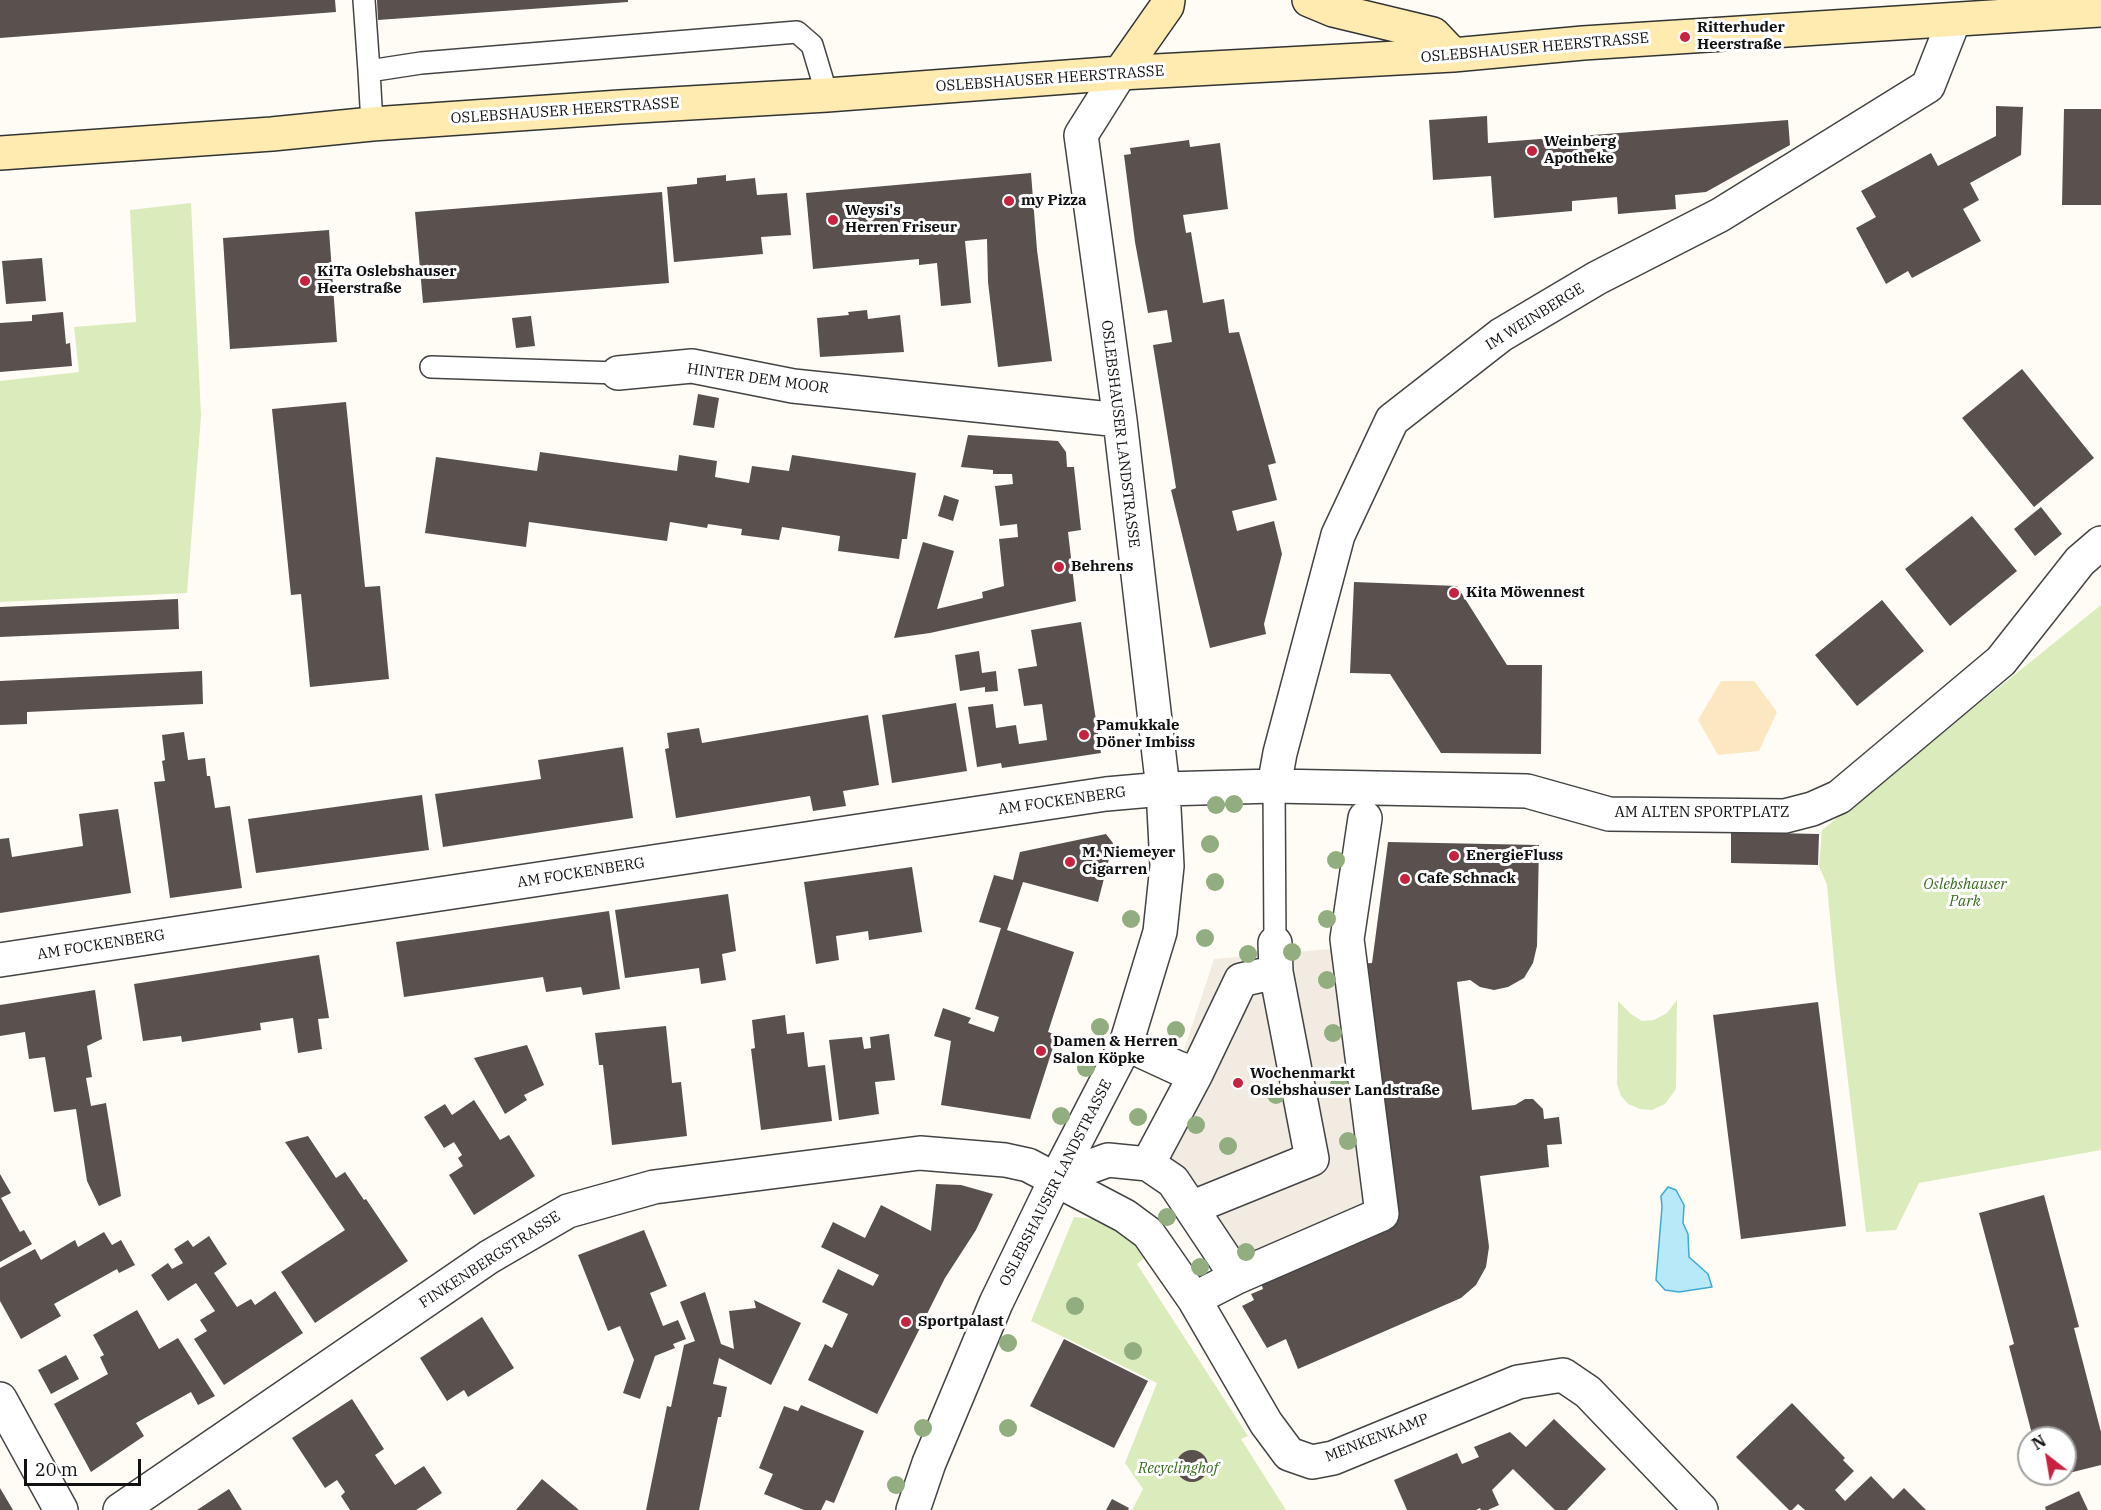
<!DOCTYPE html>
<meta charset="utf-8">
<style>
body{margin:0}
#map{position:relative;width:2101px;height:1510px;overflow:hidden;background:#fffcf5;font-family:"IBM Plex Serif",serif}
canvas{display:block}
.north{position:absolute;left:2017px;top:1426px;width:60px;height:60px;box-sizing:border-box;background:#fff;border:2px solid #a0a0a0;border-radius:50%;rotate:329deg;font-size:16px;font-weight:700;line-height:24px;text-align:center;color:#111}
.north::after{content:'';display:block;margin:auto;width:21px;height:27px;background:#c72341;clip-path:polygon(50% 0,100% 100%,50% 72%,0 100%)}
.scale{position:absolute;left:24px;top:1459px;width:117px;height:27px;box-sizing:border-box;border:3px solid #111;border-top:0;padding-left:8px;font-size:18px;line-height:21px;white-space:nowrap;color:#111;-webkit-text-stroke:4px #fff;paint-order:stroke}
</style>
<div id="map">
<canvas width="2101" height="1510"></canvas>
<div class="north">N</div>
<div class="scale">20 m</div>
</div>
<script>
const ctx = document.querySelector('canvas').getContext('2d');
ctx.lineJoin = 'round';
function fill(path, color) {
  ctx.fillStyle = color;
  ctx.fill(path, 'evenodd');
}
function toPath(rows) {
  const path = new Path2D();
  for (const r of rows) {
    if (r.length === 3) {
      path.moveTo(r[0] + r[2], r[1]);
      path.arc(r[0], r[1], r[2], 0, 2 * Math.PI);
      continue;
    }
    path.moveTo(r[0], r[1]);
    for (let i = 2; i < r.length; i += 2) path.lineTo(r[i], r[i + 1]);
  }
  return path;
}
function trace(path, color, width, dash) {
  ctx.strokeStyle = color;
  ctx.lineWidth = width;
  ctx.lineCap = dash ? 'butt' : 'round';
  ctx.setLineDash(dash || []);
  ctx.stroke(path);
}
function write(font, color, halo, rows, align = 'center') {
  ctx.font = font + ' "IBM Plex Serif",serif';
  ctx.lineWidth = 6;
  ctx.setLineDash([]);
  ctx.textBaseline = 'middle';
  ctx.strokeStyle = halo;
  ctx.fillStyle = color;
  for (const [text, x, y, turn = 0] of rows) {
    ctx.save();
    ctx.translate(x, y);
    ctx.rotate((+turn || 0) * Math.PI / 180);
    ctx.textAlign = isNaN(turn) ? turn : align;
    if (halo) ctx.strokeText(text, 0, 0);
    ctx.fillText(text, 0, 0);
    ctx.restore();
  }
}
fill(toPath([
 [191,203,201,416,187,593,0,602,0,381,79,372,74,327,136,322,130,210],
 [2101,605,2101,1150,1919,1183,1896,1230,1866,1232,1835,972,1827,885,1819,866,1822,830],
 [1677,1000,1676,1089,1665,1104,1652,1110,1640,1109,1628,1104,1621,1096,1617,1084,1618,1001,1631,1014,1642,1021,1654,1020,1667,1013],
 [1074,1217,1094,1219,1134,1238,1148,1255,1137,1264,1248,1436,1241,1439,1286,1510,1132,1510,1143,1489,1125,1463,1157,1383,1031,1321]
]), '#dbecbc');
fill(toPath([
 [1721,681,1754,681,1777,712,1759,751,1718,755,1698,720]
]), '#fce7c0');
fill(toPath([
 [1354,947,1386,1216,1228,1290,1165,1191,1126,1172,1129,1162,1178,1068,1214,959]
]), '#f1ebe2');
const water = toPath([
 [1668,1187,1676,1190,1684,1205,1683,1223,1688,1234,1689,1257,1708,1274,1712,1287,1679,1292,1665,1290,1656,1280,1662,1207,1661,1196,1668,1187]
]);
fill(water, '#b8e9f8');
trace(water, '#3caad2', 1.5);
fill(toPath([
 [0,0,335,0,336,12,0,38],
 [377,0,628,0,628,2,378,20],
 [1996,106,2023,107,2021,155,1970,183,1979,200,1963,209,1981,241,1912,278,1908,271,1886,284,1856,228,1876,217,1861,191,1931,153,1938,166,1996,136],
 [2064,109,2101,109,2101,205,2062,205],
 [1487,116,1488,143,1788,120,1790,145,1706,192,1675,195,1676,209,1618,214,1617,197,1572,201,1572,211,1494,218,1491,176,1433,180,1429,120],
 [1189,140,1190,147,1220,143,1228,209,1183,215,1186,233,1191,232,1203,303,1224,299,1229,333,1239,332,1276,463,1268,465,1277,500,1232,511,1237,531,1274,521,1282,554,1264,624,1266,634,1210,648,1171,490,1176,488,1153,345,1172,342,1167,310,1148,313,1135,242,1124,155,1131,154,1130,148],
 [1031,173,1037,250,1052,361,998,367,988,282,987,239,965,241,971,303,941,306,937,263,919,265,919,259,813,269,806,193],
 [726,175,726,181,755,178,757,195,787,193,791,235,761,237,763,254,674,262,667,187,697,184,697,178],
 [662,192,669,283,423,303,415,212],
 [329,230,337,342,230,349,223,238],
 [42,258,46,301,6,304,2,261],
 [867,310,868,319,900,315,904,352,820,357,817,318,849,315,848,312],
 [63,312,66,344,70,343,72,366,0,372,0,323,32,321,32,315],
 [531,316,535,346,516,348,512,318],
 [2022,369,2094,458,2034,507,1962,418],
 [698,394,719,398,714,428,693,425],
 [346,402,365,587,380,586,389,679,310,687,301,594,291,595,272,409],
 [968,435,1058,441,1066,452,1067,467,1074,467,1081,530,1068,532,1076,601,930,633,894,638,923,542,954,551,937,609,983,598,982,592,1004,586,999,539,1018,537,1017,524,1000,526,995,486,1013,484,1012,474,993,474,993,470,961,467],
 [540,452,677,471,679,455,717,461,715,477,749,483,752,466,789,471,792,455,916,473,907,539,902,539,899,559,838,551,840,536,782,527,779,540,741,535,742,529,708,524,707,528,670,522,667,541,529,522,526,547,425,533,436,457,537,471],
 [944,495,959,500,953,521,938,516],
 [2041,507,2062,534,2035,556,2014,529],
 [1972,516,2017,571,1950,626,1905,569],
 [1354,582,1457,586,1507,665,1542,665,1541,754,1441,753,1390,674,1350,673],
 [178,599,179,629,0,637,0,607],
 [1882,600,1924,651,1857,706,1815,655],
 [1081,622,1101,753,1002,768,1001,763,977,767,968,707,993,704,996,728,1016,725,1019,744,1047,740,1042,704,1024,706,1018,669,1037,666,1031,630],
 [979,651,982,673,996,671,998,691,985,692,985,687,960,691,955,655],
 [202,671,203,704,27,712,27,724,0,725,0,681],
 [956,703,967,771,892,783,882,715],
 [868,715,879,785,843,791,846,806,813,811,810,796,676,818,665,749,669,748,667,733,699,728,702,743],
 [184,732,188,760,205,758,207,776,210,776,215,808,230,806,242,888,170,898,154,782,165,781,162,761,165,760,162,735],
 [623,747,633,818,443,847,435,794,541,779,538,760],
 [422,795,429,850,256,873,248,819],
 [118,809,131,893,0,913,0,839,9,838,12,857,83,846,79,814],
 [1731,832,1819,834,1818,865,1731,863],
 [1106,834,1113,843,1098,902,1023,882,1007,930,1074,952,1048,1032,1057,1035,1030,1119,941,1105,951,1041,934,1036,943,1008,971,1018,968,1023,994,1032,999,1017,975,1009,1001,928,979,922,994,875,1013,880,1020,852],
 [1388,842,1539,845,1537,946,1533,963,1524,978,1508,987,1494,990,1480,987,1470,980,1457,982,1472,1110,1515,1105,1525,1099,1533,1099,1543,1109,1544,1119,1559,1117,1562,1144,1547,1145,1549,1167,1480,1176,1489,1247,1486,1267,1476,1285,1461,1298,1298,1369,1286,1339,1267,1348,1242,1306,1254,1300,1251,1294,1263,1289,1260,1280,1395,1213,1359,964,1372,963],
 [912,867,922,932,869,940,868,931,836,936,839,960,816,964,804,882],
 [728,894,736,951,722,954,726,980,701,984,699,968,625,978,615,910],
 [609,911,620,989,583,995,581,987,546,992,543,977,404,997,396,942],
 [319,955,329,1018,318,1019,322,1049,298,1053,293,1018,260,1023,261,1030,182,1042,181,1036,143,1041,134,984],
 [95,990,102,1039,87,1046,92,1077,86,1078,91,1106,106,1103,121,1196,99,1206,87,1181,76,1109,54,1112,45,1057,29,1059,25,1032,0,1036,0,1005],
 [1818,1002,1846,1226,1741,1239,1713,1015],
 [785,1015,787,1034,804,1032,808,1067,825,1065,832,1121,761,1130,751,1049,755,1048,752,1020],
 [666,1026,672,1083,681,1082,687,1136,612,1145,603,1065,599,1065,595,1033],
 [889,1034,895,1080,875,1082,879,1114,839,1120,829,1040,862,1037,864,1049,871,1048,870,1037],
 [527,1045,544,1085,524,1095,527,1100,505,1114,474,1058],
 [474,1100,500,1140,509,1135,535,1176,474,1215,449,1175,463,1166,458,1158,462,1155,454,1142,444,1148,424,1117,445,1104,452,1115],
 [308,1136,336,1178,345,1172,364,1200,366,1199,408,1261,315,1323,281,1272,345,1230,285,1142],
 [0,1174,11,1193,1,1198,20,1232,24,1230,32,1244,0,1262],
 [936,1184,961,1185,993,1194,976,1230,945,1278,877,1414,808,1380,825,1344,832,1348,848,1314,822,1302,838,1269,873,1286,879,1275,821,1247,833,1222,865,1238,881,1205,931,1231],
 [2044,1195,2079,1327,2074,1328,2101,1432,2101,1465,2065,1474,2065,1438,2033,1438,2009,1346,2014,1344,1979,1213],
 [644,1230,667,1286,650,1293,663,1326,678,1320,686,1339,673,1344,675,1348,655,1356,640,1399,623,1393,634,1360,620,1326,608,1331,578,1255],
 [104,1232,112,1245,121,1240,135,1265,119,1273,117,1269,54,1304,61,1316,21,1339,0,1301,0,1268,35,1249,41,1260,75,1240,78,1247],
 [209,1236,227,1264,214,1273,237,1307,251,1299,255,1305,275,1291,303,1333,224,1385,194,1339,207,1331,200,1320,215,1311,196,1283,168,1301,151,1275,168,1263,172,1269,183,1263,174,1249,188,1240,193,1247],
 [705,1292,721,1344,734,1349,729,1311,756,1308,754,1300,801,1323,771,1385,719,1358,713,1384,727,1387,721,1417,718,1417,699,1510,646,1510,667,1406,671,1407,684,1345,695,1341,680,1302],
 [137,1310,159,1349,178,1338,215,1396,198,1405,191,1392,136,1423,144,1436,91,1472,54,1404,108,1374,100,1357,104,1355,93,1335],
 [482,1317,514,1368,468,1397,464,1390,447,1401,420,1358],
 [1064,1339,1148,1381,1114,1448,1030,1406],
 [66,1355,79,1379,51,1394,38,1370],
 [352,1399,384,1449,375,1455,395,1485,424,1466,442,1493,416,1510,350,1510,341,1496,345,1492,337,1480,325,1488,292,1438],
 [1792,1403,1845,1458,1843,1460,1854,1471,1835,1490,1845,1501,1871,1476,1893,1499,1904,1488,1926,1510,1805,1510,1798,1504,1792,1510,1789,1510,1736,1457],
 [801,1405,864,1431,834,1503,826,1500,821,1510,804,1510,764,1494,773,1474,759,1468,784,1406,798,1411],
 [1554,1419,1606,1469,1567,1510,1555,1510,1513,1469,1492,1490,1499,1505,1488,1510,1481,1510,1480,1508,1476,1510,1407,1510,1394,1480,1457,1453,1462,1464,1479,1457,1474,1447,1510,1432,1526,1447],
 [1192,1466,16],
 [542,1479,579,1510,516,1510],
 [0,1488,13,1510,0,1510],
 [229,1489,242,1510,197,1510],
 [2079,1491,2088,1510,2046,1510,2045,1507],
 [1112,1499,1129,1508,1128,1510,1106,1510]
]), '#5a504d');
const lane = toPath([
 [364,0,369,71],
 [372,124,369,71,421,63,797,32,812,45,827,95],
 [431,367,618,373],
 [1274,786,1275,943]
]);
const street = toPath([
 [618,373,692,366,793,386,1120,420],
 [1274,786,1280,753,1338,535,1392,420,1501,335,1597,278,1720,215,1928,86,1954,20],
 [0,960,1106,794,1163,789,1274,786,1527,791,1609,814,1785,816,1812,809,1839,797,2001,661,2080,561,2101,543],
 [1126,1044,1178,1068,1196,1074],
 [1148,1164,1196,1074,1241,980,1276,972,1275,943],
 [1056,1179,1108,1160,1148,1164,1173,1181,1237,1277],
 [1191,1208,1312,1159,1276,972],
 [1194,1299,1237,1277,1382,1214,1347,939,1365,818],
 [0,1399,61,1510],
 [120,1510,489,1257,568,1211,654,1187,920,1153,1005,1160,1028,1165,1125,1216,1148,1233,1194,1299,1266,1423,1289,1454,1312,1462,1333,1458,1518,1382,1563,1375,1588,1392,1701,1510],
 [913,1510,929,1463,996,1303,1056,1179,1126,1044,1160,932,1167,866,1163,789,1120,420,1081,135,1120,73]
]);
const secondary = toPath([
 [1309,0,1333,10,1433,34,1453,55],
 [1120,73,1167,6,1168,0],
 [0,153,272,134,372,124,620,107,827,95,1120,73,1453,55,1583,43,2101,10]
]);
trace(lane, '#444', 24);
trace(street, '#444', 36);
trace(secondary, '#333', 36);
trace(lane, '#fff', 21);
trace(street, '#fff', 33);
trace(secondary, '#ffebb0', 33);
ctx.fillStyle = '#92ad7f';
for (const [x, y] of [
 [1234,804],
 [1216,805],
 [1210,844],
 [1336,860],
 [1215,882],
 [1131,919],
 [1327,919],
 [1205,938],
 [1292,952],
 [1248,954],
 [1327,980],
 [1100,1027],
 [1176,1030],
 [1333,1033],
 [1086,1068],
 [1339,1085],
 [1276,1095],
 [1061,1116],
 [1138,1117],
 [1196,1125],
 [1348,1141],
 [1228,1146],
 [1167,1217],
 [1246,1252],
 [1200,1267],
 [1075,1306],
 [1008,1343],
 [1133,1351],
 [923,1428],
 [1008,1428],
 [896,1485]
]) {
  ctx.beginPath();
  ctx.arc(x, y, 9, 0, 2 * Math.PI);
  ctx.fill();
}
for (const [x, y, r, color] of [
 [1685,37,6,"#c72341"],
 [1532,151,6,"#c72341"],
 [1009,201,6,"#c72341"],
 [833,220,6,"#c72341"],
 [305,281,6,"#c72341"],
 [1059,567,6,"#c72341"],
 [1454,593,6,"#c72341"],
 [1084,735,6,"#c72341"],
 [1454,856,6,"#c72341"],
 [1070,862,6,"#c72341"],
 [1405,879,6,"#c72341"],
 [1041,1051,6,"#c72341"],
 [1238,1083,6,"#c72341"],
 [906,1322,6,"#c72341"]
]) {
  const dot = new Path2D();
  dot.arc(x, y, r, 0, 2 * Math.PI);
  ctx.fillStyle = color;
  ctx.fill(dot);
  trace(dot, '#fff', 2);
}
write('bold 15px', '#111', '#fff', [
 ["Ritterhuder",1697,28],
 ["Heerstraße",1697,45],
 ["Weinberg",1544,142],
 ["Apotheke",1544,159],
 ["my Pizza",1021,201],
 ["Weysi's",845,211],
 ["Herren Friseur",845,228],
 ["KiTa Oslebshauser",317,272],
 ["Heerstraße",317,289],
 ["Behrens",1071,567],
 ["Kita Möwennest",1466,593],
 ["Pamukkale",1096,726],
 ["Döner Imbiss",1096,743],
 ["M. Niemeyer",1082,853],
 ["Cigarren",1082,870],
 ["EnergieFluss",1466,856],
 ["Cafe Schnack",1417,879],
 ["Damen & Herren",1053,1042],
 ["Salon Köpke",1053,1059],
 ["Wochenmarkt",1250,1074],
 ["Oslebshauser Landstraße",1250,1091],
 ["Sportpalast",918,1322]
], 'left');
write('15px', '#111', '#fff', [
 ["OSLEBSHAUSER HEERSTRASSE",1535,48,-5],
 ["OSLEBSHAUSER HEERSTRASSE",1050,79,-4],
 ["OSLEBSHAUSER HEERSTRASSE",565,111,-4],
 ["IM WEINBERGE",1535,317,-32],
 ["HINTER DEM MOOR",758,379,8],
 ["OSLEBSHAUSER LANDSTRASSE",1120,434,83],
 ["AM FOCKENBERG",1062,801,-8],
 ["AM ALTEN SPORTPLATZ",1702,813],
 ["AM FOCKENBERG",581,873,-9],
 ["AM FOCKENBERG",101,945,-9],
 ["OSLEBSHAUSER LANDSTRASSE",1056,1183,-63],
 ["FINKENBERGSTRASSE",490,1260,-33],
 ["MENKENKAMP",1377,1438,-21]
]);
write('italic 15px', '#396c1e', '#fff', [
 ["Oslebshauser",1965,885],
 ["Park",1965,902],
 ["Recyclinghof",1178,1469]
]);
</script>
